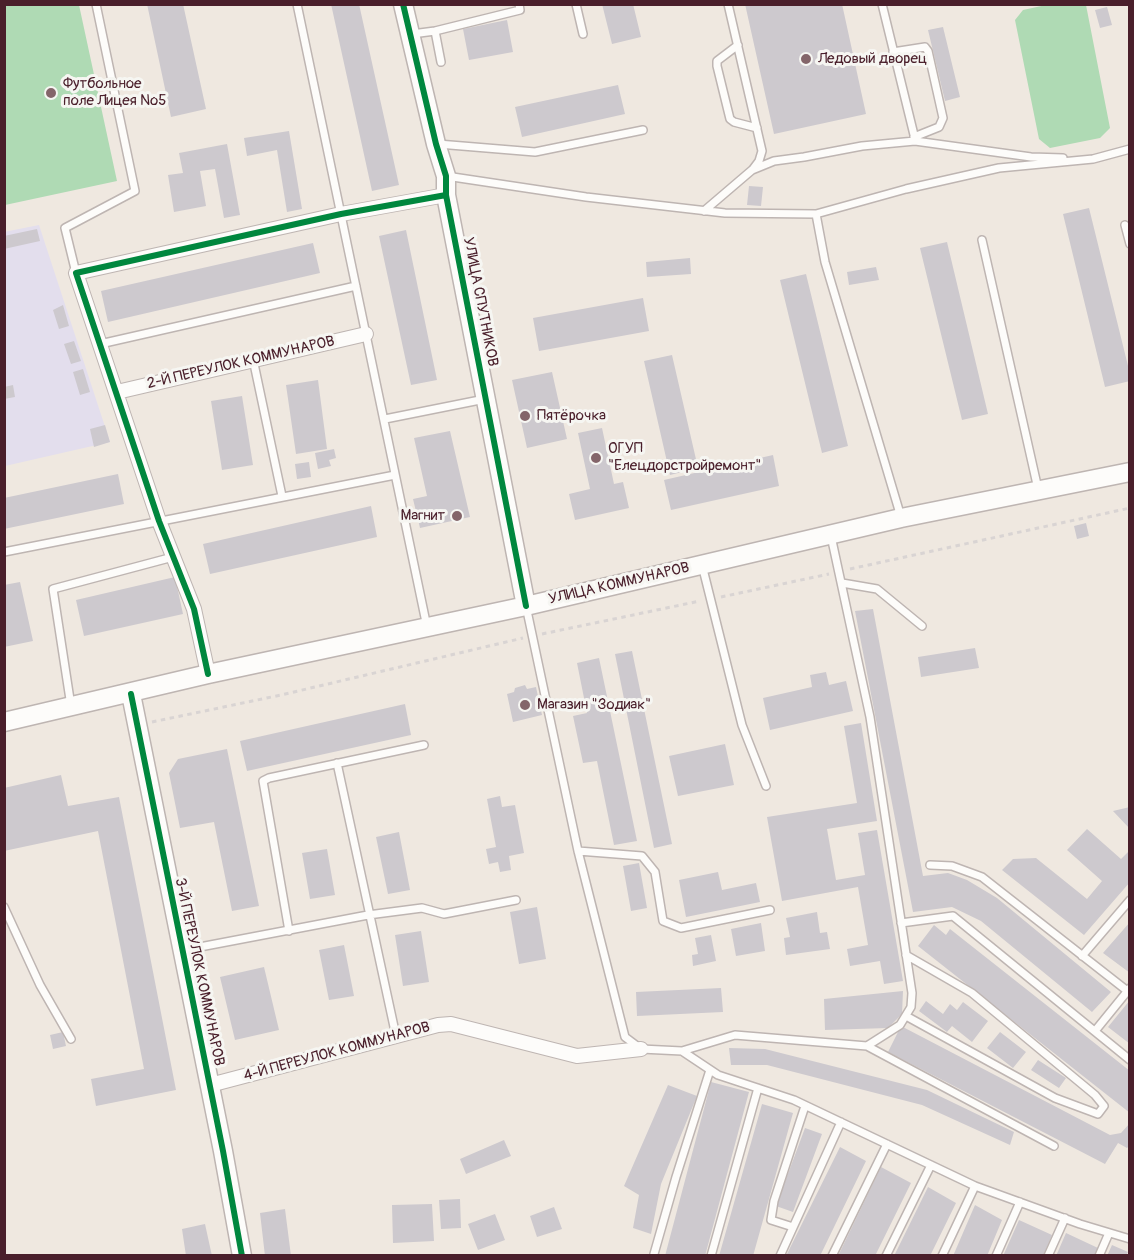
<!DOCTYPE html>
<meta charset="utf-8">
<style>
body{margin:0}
#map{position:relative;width:1134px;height:1260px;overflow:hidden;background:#efe8e0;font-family:Pangolin,sans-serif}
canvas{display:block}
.frame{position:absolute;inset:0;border:6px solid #4a1f2b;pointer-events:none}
</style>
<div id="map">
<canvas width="1134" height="1260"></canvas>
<div class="frame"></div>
</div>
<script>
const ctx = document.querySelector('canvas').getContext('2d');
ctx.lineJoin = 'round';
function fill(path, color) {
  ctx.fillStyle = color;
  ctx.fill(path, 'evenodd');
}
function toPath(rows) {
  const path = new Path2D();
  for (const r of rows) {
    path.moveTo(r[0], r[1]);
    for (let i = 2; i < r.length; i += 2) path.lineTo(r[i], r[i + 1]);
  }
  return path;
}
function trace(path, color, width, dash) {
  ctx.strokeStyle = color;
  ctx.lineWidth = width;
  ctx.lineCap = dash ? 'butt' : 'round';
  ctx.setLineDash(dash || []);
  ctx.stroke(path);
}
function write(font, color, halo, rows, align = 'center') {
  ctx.font = font + ' Pangolin,sans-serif';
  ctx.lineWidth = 6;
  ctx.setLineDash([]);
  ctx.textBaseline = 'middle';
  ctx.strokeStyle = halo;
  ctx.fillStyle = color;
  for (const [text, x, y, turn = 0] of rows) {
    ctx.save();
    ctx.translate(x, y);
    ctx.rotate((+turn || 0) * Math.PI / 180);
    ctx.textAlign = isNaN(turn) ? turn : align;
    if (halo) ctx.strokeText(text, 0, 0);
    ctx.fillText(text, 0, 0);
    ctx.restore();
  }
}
fill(toPath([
 [39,225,110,442,5,466,4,232]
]), '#e3deed');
fill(toPath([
 [4,5,79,5,117,181,5,205],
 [1046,5,1086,5,1110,128,1100,138,1050,148,1039,139,1015,20,1023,10]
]), '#afdab4');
fill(toPath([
 [147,4,183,4,206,109,171,117],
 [331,4,359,4,399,185,372,191],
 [602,4,633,4,641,37,612,44],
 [745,4,842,4,866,114,774,134],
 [1107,7,1112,25,1100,28,1095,10],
 [507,20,513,52,469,60,463,29],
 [943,27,960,97,945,101,928,30],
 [618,85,625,114,522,137,515,107],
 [289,131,302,209,287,212,277,150,247,156,244,138],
 [227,144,240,215,224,218,215,169,200,171,206,206,174,212,168,175,183,173,179,153],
 [749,186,763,187,761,206,747,205],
 [1089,208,1130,374,1130,381,1105,387,1063,214],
 [37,229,40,241,4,249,4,236],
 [406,230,437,380,411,385,379,236],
 [947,242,988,414,962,420,920,248],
 [313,243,320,273,108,322,101,291],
 [690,258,691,274,647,277,646,262],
 [876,267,879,280,849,285,847,272],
 [806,274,848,446,822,453,780,280],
 [643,298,649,331,539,351,533,318],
 [63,305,69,326,59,329,53,310],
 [74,341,81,361,71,364,64,344],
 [672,355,698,468,670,475,644,361],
 [83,369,90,392,80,395,73,372],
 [552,372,567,439,527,448,512,380],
 [318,380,327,449,296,454,286,385],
 [13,385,15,397,4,399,4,387],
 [242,396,253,465,222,470,211,401],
 [105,425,110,442,94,447,90,429],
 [602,428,614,484,623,482,629,508,575,520,569,494,590,489,578,433],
 [450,431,470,517,420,528,413,499,427,496,414,438],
 [334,449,336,458,329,460,331,466,318,469,315,453],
 [773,455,779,486,671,510,664,480],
 [309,462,311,477,297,479,295,464],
 [118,474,124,504,4,529,4,498],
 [371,506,377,537,210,574,203,544],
 [1086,523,1089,536,1077,539,1074,526],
 [175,577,183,614,84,636,76,600],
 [20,582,33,641,4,647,4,585],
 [873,609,923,876,948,873,967,880,997,898,1111,992,1092,1012,981,921,952,907,913,912,855,611],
 [975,648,979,668,921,677,918,657],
 [632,651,672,844,654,848,615,654],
 [599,658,637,841,614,845,597,761,583,763,573,716,587,713,577,663],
 [826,672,829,685,846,681,853,711,770,730,763,698,812,687,810,675],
 [525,685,527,689,536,687,542,715,513,722,507,694,514,692,515,688],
 [405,704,411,735,247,771,240,741],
 [861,723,877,821,827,829,836,880,865,875,858,833,877,830,903,981,884,984,880,961,850,966,847,949,868,945,858,887,782,901,767,817,857,803,844,726],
 [725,744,734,785,678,796,669,756],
 [227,749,259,906,232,911,214,822,180,828,169,773,178,759],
 [61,775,68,806,119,797,176,1090,96,1106,91,1079,144,1069,98,831,4,851,4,788],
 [500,796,502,807,515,805,524,853,509,856,511,870,500,872,498,862,489,864,486,849,496,847,487,799],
 [1130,807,1130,829,1113,811],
 [1087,829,1121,859,1130,850,1130,882,1084,935,1002,870,1013,859,1036,858,1087,899,1102,881,1067,850],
 [399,832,410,890,388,894,376,837],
 [327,849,335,895,310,899,302,853],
 [639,863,647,908,631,911,623,866],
 [718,872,722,890,756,883,760,902,686,917,679,880],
 [537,907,546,959,519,964,510,912],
 [817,912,820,933,827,932,830,949,786,955,784,938,790,937,786,918],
 [1130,922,1130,973,1103,953],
 [761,923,765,951,736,956,731,929],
 [934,925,946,935,950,929,1130,1071,1130,1113,918,946],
 [421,931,429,982,403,986,395,935],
 [711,935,716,961,693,966,692,955,698,954,695,938],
 [344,945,354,996,329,1000,319,950],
 [264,967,279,1030,235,1040,220,977],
 [721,988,723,1012,637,1016,636,992],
 [903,991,902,1014,888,1028,825,1030,824,999],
 [1130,1000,1130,1044,1108,1027],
 [926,1001,943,1014,950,1004,957,1010,963,1002,988,1021,972,1042,952,1026,947,1032,919,1011],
 [901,1026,1110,1135,1121,1133,1130,1123,1130,1145,1127,1148,1118,1143,1105,1164,888,1052],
 [63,1032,66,1046,53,1049,50,1035],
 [1000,1032,1026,1052,1013,1068,987,1048],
 [729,1048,765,1049,927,1090,1014,1132,1010,1145,922,1105,767,1065,731,1065],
 [1038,1060,1066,1078,1059,1088,1031,1070],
 [711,1082,749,1092,705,1256,665,1256],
 [668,1085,697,1096,661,1184,651,1234,633,1228,639,1195,624,1186],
 [762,1104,793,1113,753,1256,719,1256],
 [805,1128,822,1134,793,1212,776,1206],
 [504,1140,511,1156,466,1174,460,1159],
 [840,1147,866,1161,820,1256,786,1256],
 [881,1167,911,1183,875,1256,838,1256],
 [928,1187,956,1203,930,1256,894,1256],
 [460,1199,461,1228,441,1229,439,1200],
 [432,1204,434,1241,393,1243,392,1205],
 [975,1205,1002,1220,987,1256,953,1256],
 [554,1207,562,1229,537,1237,530,1216],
 [285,1209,291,1256,265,1256,260,1213],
 [495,1214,505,1240,478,1250,468,1224],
 [1019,1220,1052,1235,1043,1256,1003,1256],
 [205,1224,212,1256,186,1256,182,1229],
 [1066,1233,1098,1248,1095,1256,1056,1256],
 [1112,1245,1128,1252,1126,1256,1107,1256]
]), '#cdc9ce');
const lane = toPath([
 [297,4,427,627],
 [576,4,583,34],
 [728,4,762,151,759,161,753,169],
 [882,4,915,139],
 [435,31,441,62],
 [412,34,435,31,520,10,519,4],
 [738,45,717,61,717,66,730,119,734,122,757,128],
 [893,52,925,47,928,51,943,118,939,127,914,137],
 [438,144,535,152,643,130],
 [446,176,586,197,725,213,816,214,906,189,999,168,1093,159,1130,149],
 [704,211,752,170,774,161,804,157,862,146,915,141,1031,157,1063,158],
 [816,214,825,262,901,517],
 [1125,225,1130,244],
 [982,240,1038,489],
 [76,273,65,228,135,191,96,4],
 [100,344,356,286],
 [253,359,282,496],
 [385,419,485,399],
 [4,552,395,475],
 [702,565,742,725,766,786],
 [842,583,877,589,922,626],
 [526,606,578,851,625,1037,641,1049,682,1051,718,1075,794,1100,975,1186,1080,1224,1130,1239],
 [71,706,53,589,173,557],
 [337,763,396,1036],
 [578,851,642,856,655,872,663,921,681,928,770,910],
 [930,865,952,866,982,877,1130,993],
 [4,907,40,985,71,1039],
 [901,923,953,916,1130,1060],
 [289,931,263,781,269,778,424,745],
 [184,950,368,915,422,908,444,914,516,900],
 [1082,956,1130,900],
 [906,1016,1055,1098,1098,1114,1104,1106,1095,1095,972,993,906,955],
 [1095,1031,1130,988],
 [867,1046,1054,1146],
 [682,1051,735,1035,867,1046,900,1025,911,1007,912,993,870,717,831,536],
 [793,1227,771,1220,774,1201,805,1106],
 [654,1254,676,1177,710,1070],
 [711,1256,758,1088],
 [780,1256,841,1122],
 [832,1256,887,1144],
 [886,1256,931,1165],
 [942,1256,975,1186],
 [996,1256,1020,1202],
 [1048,1256,1065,1218],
 [1099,1256,1109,1233]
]);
const street = toPath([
 [117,392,366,334],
 [208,674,194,609,159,521,76,273,341,214,446,195],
 [210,1085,438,1025,451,1024,577,1056,641,1049]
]);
const secondary = toPath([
 [403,4,436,144,446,176,446,195,526,606],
 [131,694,223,1151,242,1256],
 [4,722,208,674,526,606,901,518,1130,472]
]);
trace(lane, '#beb5b2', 10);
trace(street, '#beb5b2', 16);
trace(secondary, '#beb5b2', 21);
trace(toPath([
 [850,569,1130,508],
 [721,597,829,574],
 [542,634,700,601],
 [152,722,281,695,523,638]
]), '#d9d4d3', 3, [4.5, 4.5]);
trace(lane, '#fdfcfa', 7);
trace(street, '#fdfcfa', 14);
trace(secondary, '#fdfcfa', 18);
trace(toPath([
 [403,4,436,144,446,176,446,195,526,606],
 [208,674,194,609,159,521,76,273,341,214,446,195],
 [131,694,223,1151,242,1256]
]), '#00873e', 6);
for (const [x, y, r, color] of [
 [806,59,6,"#84656a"],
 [51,93,6,"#84656a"],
 [525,416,6,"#84656a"],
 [596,458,6,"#84656a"],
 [457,516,6,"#84656a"],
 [525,705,6,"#84656a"]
]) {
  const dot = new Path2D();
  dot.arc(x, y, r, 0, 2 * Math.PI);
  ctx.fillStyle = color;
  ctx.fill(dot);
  trace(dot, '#f6f6f2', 2);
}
write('15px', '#4a1f2b', '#f6f6f2', [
 ["Ледовый дворец",818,59],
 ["Футбольное",63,84],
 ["поле Лицея №5",63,101],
 ["Пятёрочка",537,416],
 ["ОГУП",608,449],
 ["\"Елецдорстройремонт\"",608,466],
 ["Магнит",445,516,"right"],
 ["Магазин \"Зодиак\"",537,705]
], 'left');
write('15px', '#4a1f2b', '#f6f6f2', [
 ["УЛИЦА СПУТНИКОВ",480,302,79],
 ["2-Й ПЕРЕУЛОК КОММУНАРОВ",241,363,-13],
 ["УЛИЦА КОММУНАРОВ",619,584,-13],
 ["3-Й ПЕРЕУЛОК КОММУНАРОВ",199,972,78],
 ["4-Й ПЕРЕУЛОК КОММУНАРОВ",337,1052,-15]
]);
</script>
